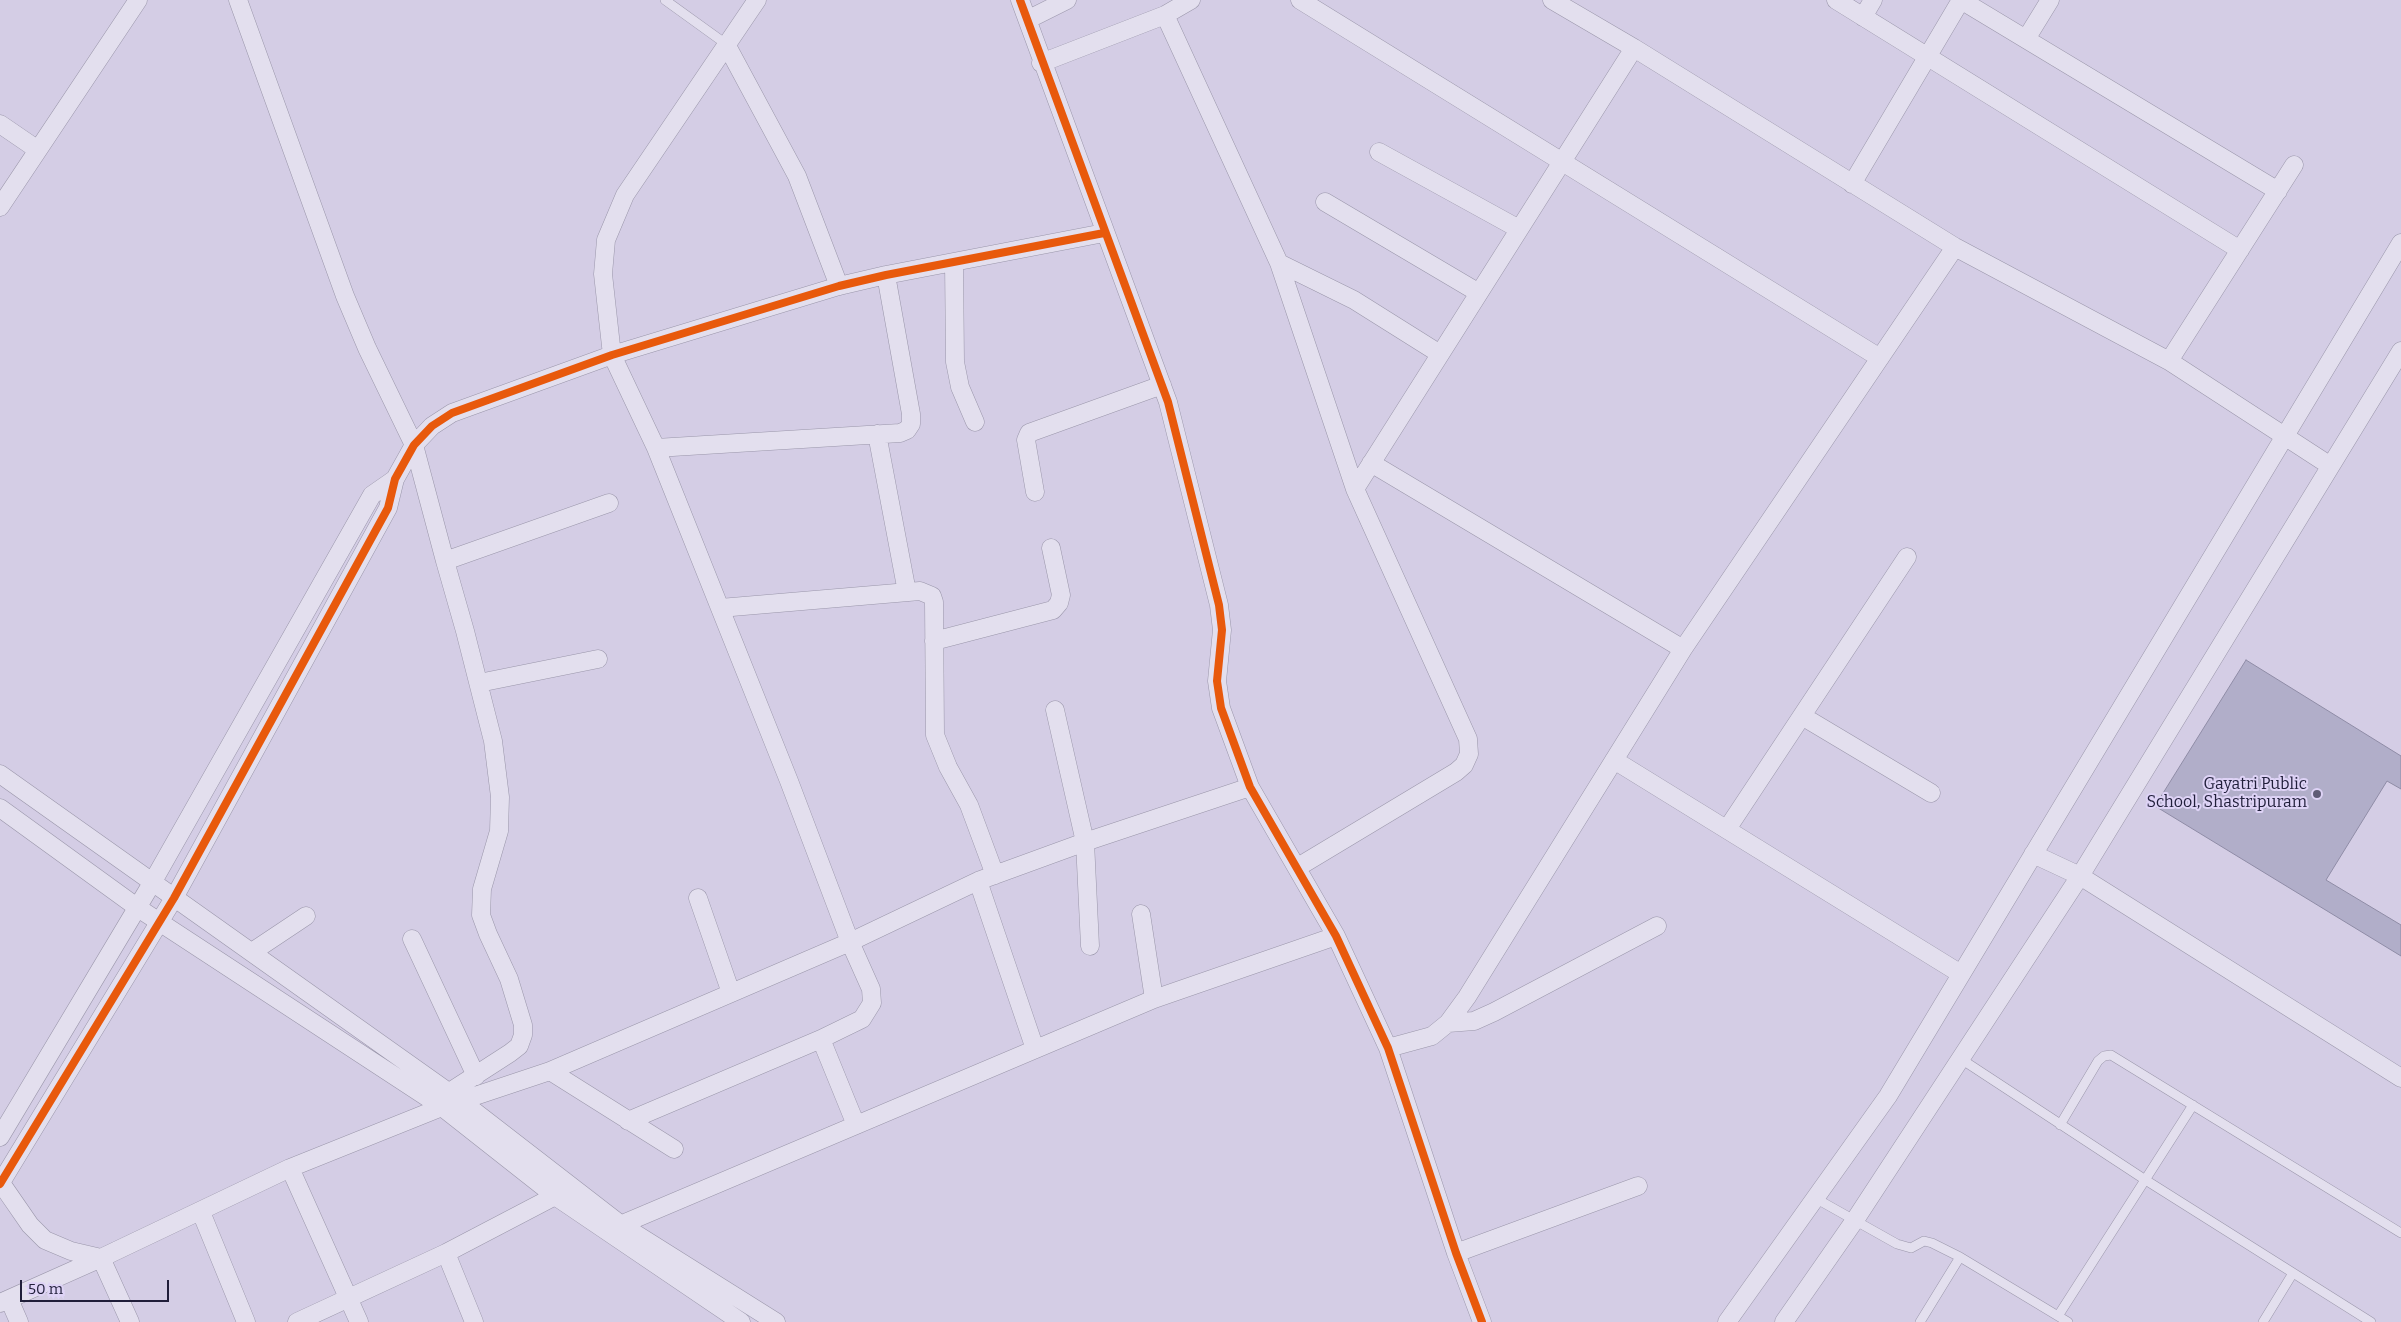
<!DOCTYPE html>
<style>
body{margin:0}
#map{position:relative;width:2401px;height:1322px;overflow:hidden;background:#d4cde5;font-family:Bitter,serif}
canvas{display:block}
.scale{position:absolute;left:20px;top:1280px;width:149px;height:22px;box-sizing:border-box;border:2px solid #201e3a;border-top:0;padding-left:6px;font-size:15px;line-height:18px;white-space:nowrap;color:#201e3a;-webkit-text-stroke:4px #ded3f6;paint-order:stroke}
</style>
<div id="map">
<canvas width="2401" height="1322"></canvas>
<div class="scale">50 m</div>
</div>
<script>
const ctx = document.querySelector('canvas').getContext('2d');
ctx.lineJoin = 'round';
function fill(path, color) {
  ctx.fillStyle = color;
  ctx.fill(path, 'evenodd');
}
function toPath(rows) {
  const path = new Path2D();
  for (const r of rows) {
    path.moveTo(r[0], r[1]);
    for (let i = 2; i < r.length; i += 2) path.lineTo(r[i], r[i + 1]);
  }
  return path;
}
function trace(path, color, width, dash) {
  ctx.strokeStyle = color;
  ctx.lineWidth = width;
  ctx.lineCap = dash ? 'butt' : 'round';
  ctx.setLineDash(dash || []);
  ctx.stroke(path);
}
function write(font, color, halo, rows, align = 'center') {
  ctx.font = font + ' Bitter,serif';
  ctx.lineWidth = 4;
  ctx.setLineDash([]);
  ctx.textBaseline = 'middle';
  ctx.strokeStyle = halo;
  ctx.fillStyle = color;
  for (const [text, x, y, turn = 0] of rows) {
    ctx.save();
    ctx.translate(x, y);
    ctx.rotate((+turn || 0) * Math.PI / 180);
    ctx.textAlign = isNaN(turn) ? turn : align;
    if (halo) ctx.strokeText(text, 0, 0);
    ctx.fillText(text, 0, 0);
    ctx.restore();
  }
}
const building = toPath([
 [2246,660,2401,756,2401,789,2387,781,2326,880,2401,925,2401,956,2155,806,2246,660]
]);
fill(building, '#b1aec9');
trace(building, '#8f8ca6', 1);
const lane = toPath([
 [665,0,726,44],
 [1961,1059,2144,1179,2371,1322],
 [2060,1125,2098,1061,2104,1056,2111,1055,2401,1233],
 [1815,1198,1897,1244,1911,1248,1924,1241,1932,1243,1960,1257,2068,1322],
 [2058,1316,2193,1105],
 [1920,1322,1960,1257],
 [2263,1322,2293,1273]
]);
const street = toPath([
 [238,0,345,296,367,348,414,445,445,561],
 [1020,0,1168,402,1219,605,1222,630,1217,681,1221,708,1250,787,1336,936,1388,1048,1456,1253,1482,1322],
 [1300,0,1880,358],
 [1552,0,1634,48,1955,247,2169,361,2329,465],
 [1836,0,2240,250],
 [1961,0,2278,191],
 [1165,15,1279,263,1355,489,1468,739,1469,754,1464,765,1456,772,1298,867],
 [1863,17,1873,0],
 [1029,19,1067,0],
 [2026,39,2050,0],
 [726,44,797,176,839,286],
 [1041,63,1165,15,1191,0],
 [0,124,38,150],
 [1379,152,1519,229],
 [1852,184,1961,0],
 [1325,202,1479,293],
 [0,207,138,0],
 [954,262,955,362,960,387,975,422],
 [1279,263,1354,300,1440,354],
 [2169,361,2294,165],
 [877,434,907,592],
 [656,448,900,433,907,430,911,424,911,414,886,275],
 [1371,463,1683,649],
 [1355,489,1634,48],
 [1035,492,1026,440,1029,433,1162,385],
 [720,608,920,591,932,596,934,602,935,735,948,767,969,805,995,875],
 [934,641,1053,610,1059,603,1061,595,1051,548],
 [479,683,598,659],
 [1055,710,1085,842,1090,946],
 [1802,716,1931,793],
 [1614,760,1961,974],
 [0,774,461,1101,620,1224,776,1322],
 [0,808,138,908,442,1107,555,1196,741,1322],
 [1727,829,1907,557],
 [2033,854,2080,876,2401,1078],
 [978,881,1035,1049],
 [698,898,731,993],
 [1141,914,1154,999],
 [412,939,476,1076],
 [252,952,306,916],
 [1448,1023,1474,1021,1494,1012,1657,926],
 [821,1039,856,1125],
 [1388,1048,1432,1036,1448,1023,1467,997,1683,649,1955,247],
 [550,1071,674,1149],
 [448,1093,510,1053,519,1046,523,1035,523,1025,509,979,488,934,481,915,482,889,499,831,500,797,493,741,465,631,445,561,609,503],
 [628,1121,821,1039,862,1019,872,1003,871,989,850,942,789,781,656,448,612,355,603,274,606,240,625,195,757,0],
 [0,1137,152,883,372,495,395,479],
 [290,1168,359,1322],
 [1,1183,30,1225,45,1240,71,1251,101,1258,130,1322],
 [0,1184,174,898,388,508,395,479,414,445,432,426,452,413,612,355,839,286,886,275,1104,233],
 [201,1212,246,1322],
 [613,1228,1154,999,1336,936],
 [446,1253,474,1322],
 [1456,1253,1638,1186],
 [9,1299,19,1322],
 [0,1303,101,1258,290,1168,442,1107,550,1071,850,942,978,881,1085,842,1250,787],
 [297,1322,446,1253,555,1196],
 [1727,1322,1888,1096,2401,243],
 [1784,1322,1855,1220,2080,876,2401,351]
]);
trace(lane, '#9a96aa', 10);
trace(street, '#9a96aa', 19);
trace(lane, '#e3dfee', 9);
trace(street, '#e3dfee', 18);
trace(toPath([
 [1020,0,1168,402,1219,605,1222,630,1217,681,1221,708,1250,787,1336,936,1388,1048,1456,1253,1482,1322],
 [0,1184,174,898,388,508,395,479,414,445,432,426,452,413,612,355,839,286,886,275,1104,233]
]), '#e8590c', 8);
for (const [x, y, r, color] of [
 [2317,794,5,"#5f5b76"]
]) {
  const dot = new Path2D();
  dot.arc(x, y, r, 0, 2 * Math.PI);
  ctx.fillStyle = color;
  ctx.fill(dot);
  trace(dot, '#ded3f6', 2);
}
write('16px', '#201e3a', '#ded3f6', [
 ["Gayatri Public",2307,785],
 ["School, Shastripuram",2307,803]
], 'right');
</script>
